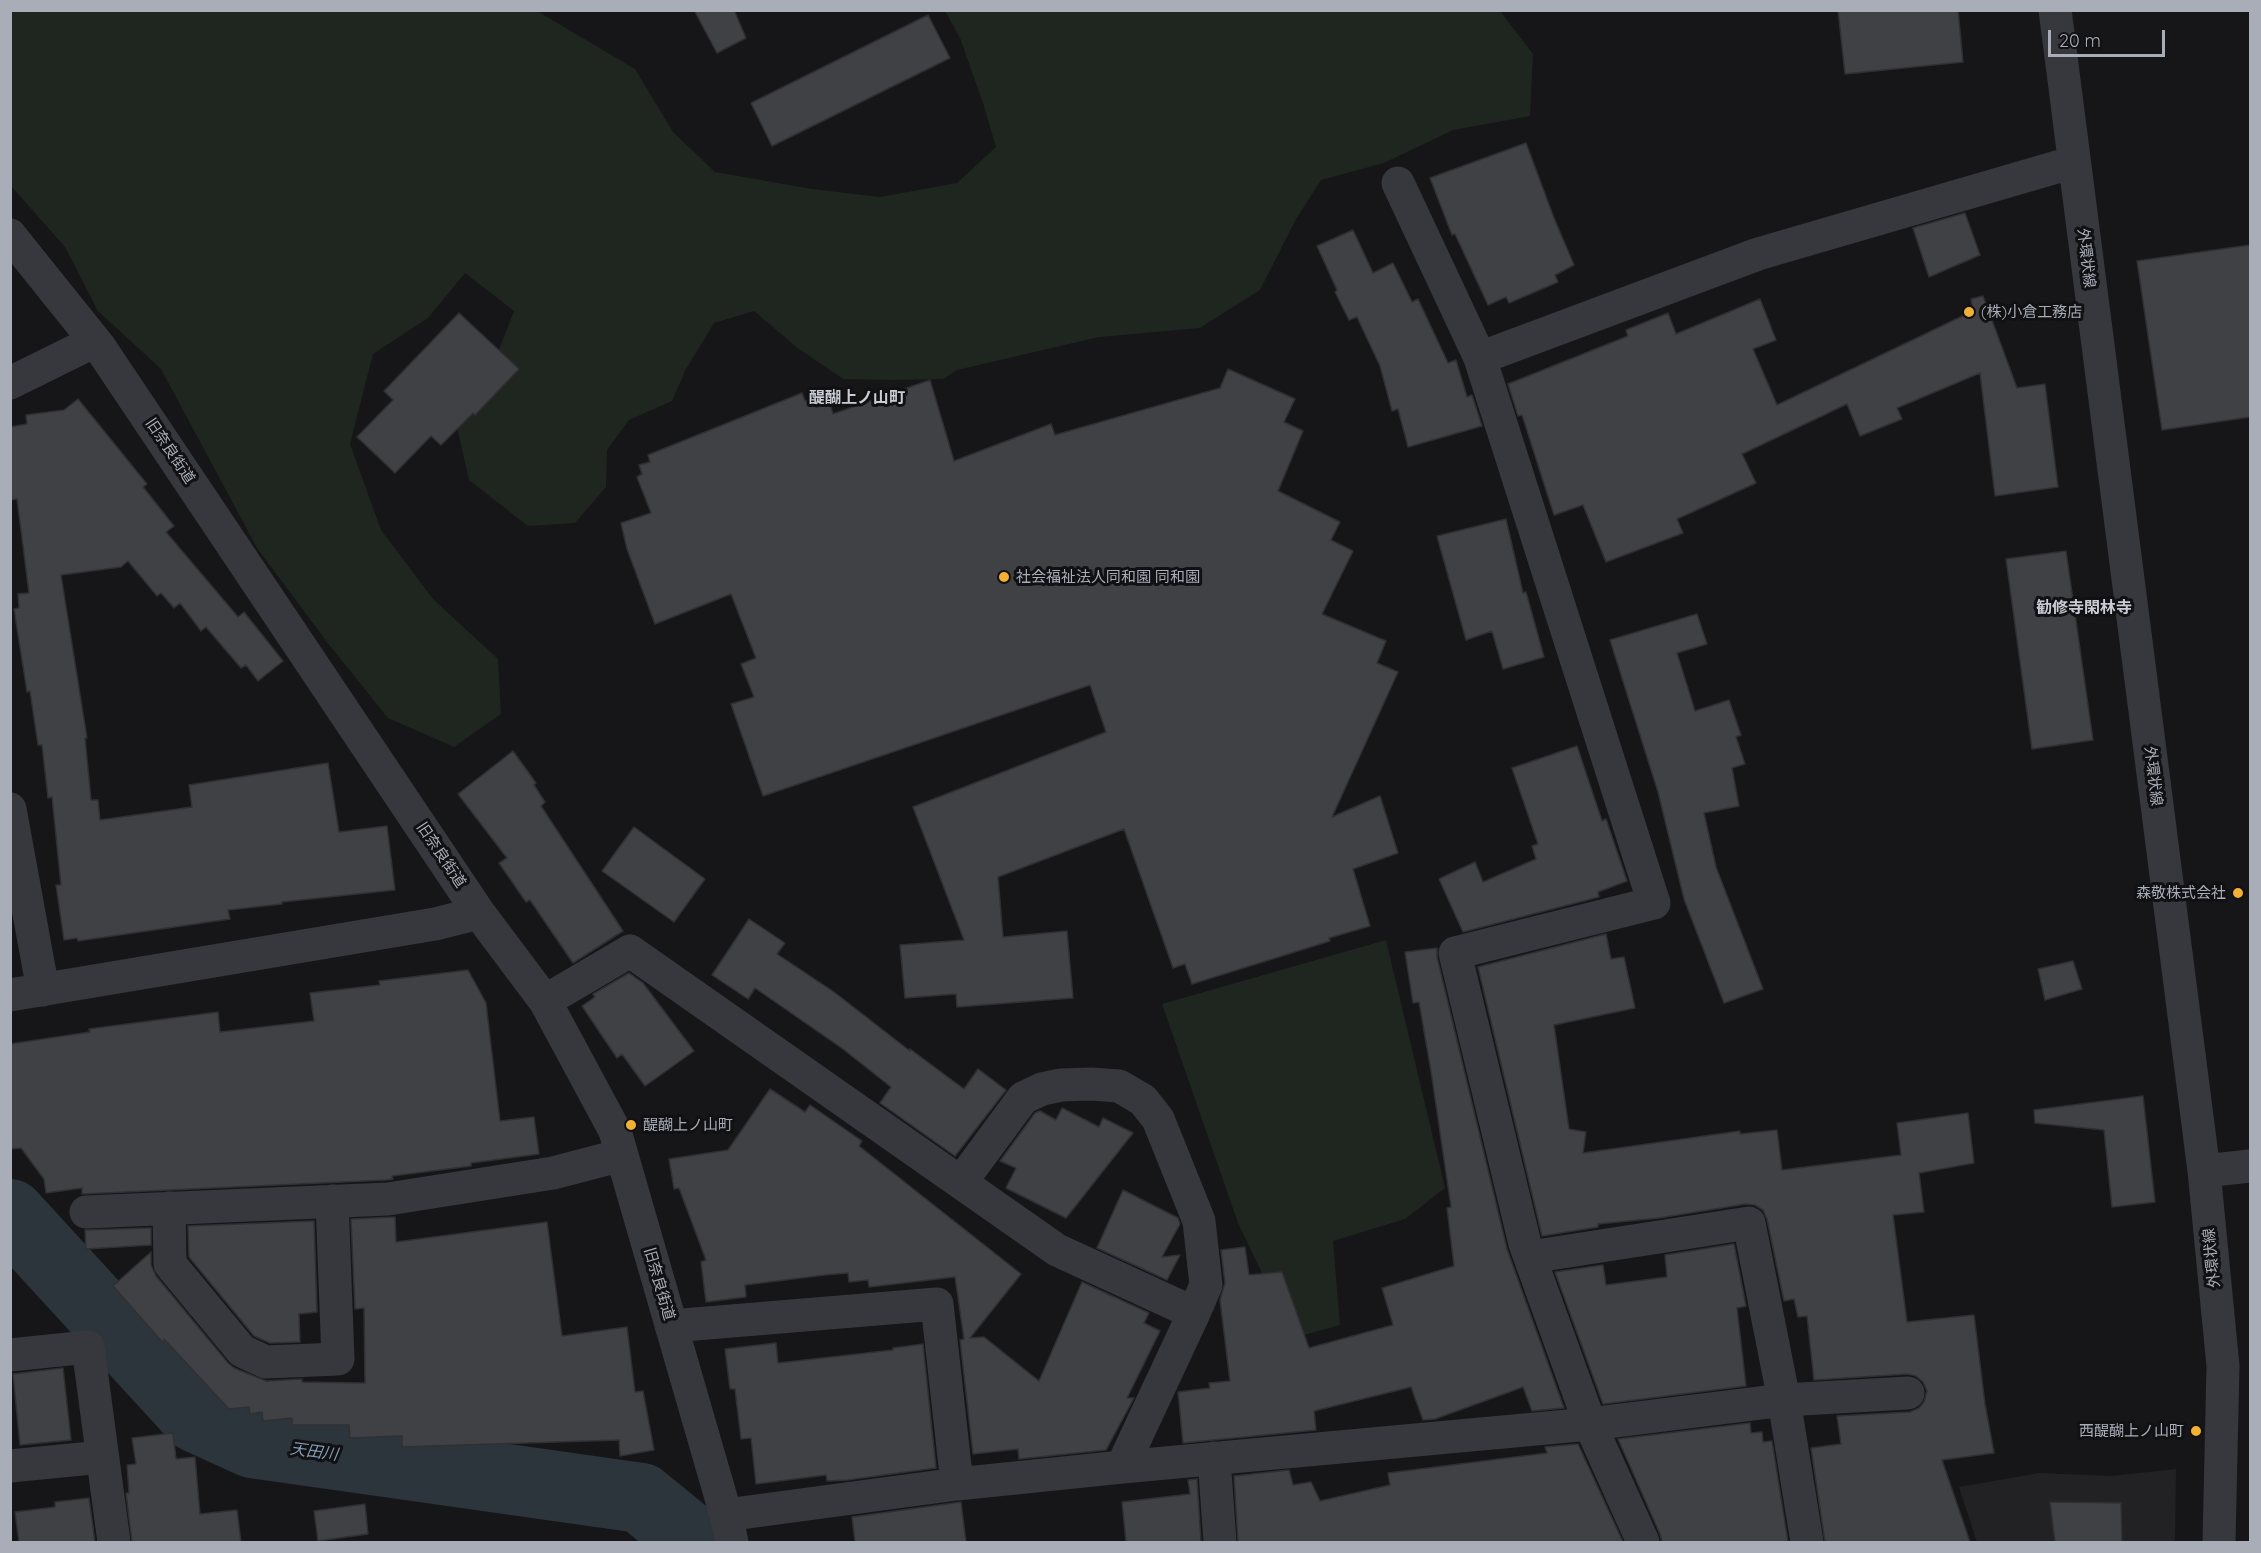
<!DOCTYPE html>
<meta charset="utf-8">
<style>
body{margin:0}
#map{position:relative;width:2261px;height:1553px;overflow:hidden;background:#161618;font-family:Quicksand,sans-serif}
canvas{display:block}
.frame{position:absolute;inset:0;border:12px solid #a8adb8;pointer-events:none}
.scale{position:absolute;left:2048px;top:30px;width:117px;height:27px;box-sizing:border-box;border:3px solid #a8adb8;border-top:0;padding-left:8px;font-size:18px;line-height:21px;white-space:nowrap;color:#a8adb8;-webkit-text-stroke:4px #111113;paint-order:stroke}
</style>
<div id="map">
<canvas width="2261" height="1553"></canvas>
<div class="frame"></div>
<div class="scale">20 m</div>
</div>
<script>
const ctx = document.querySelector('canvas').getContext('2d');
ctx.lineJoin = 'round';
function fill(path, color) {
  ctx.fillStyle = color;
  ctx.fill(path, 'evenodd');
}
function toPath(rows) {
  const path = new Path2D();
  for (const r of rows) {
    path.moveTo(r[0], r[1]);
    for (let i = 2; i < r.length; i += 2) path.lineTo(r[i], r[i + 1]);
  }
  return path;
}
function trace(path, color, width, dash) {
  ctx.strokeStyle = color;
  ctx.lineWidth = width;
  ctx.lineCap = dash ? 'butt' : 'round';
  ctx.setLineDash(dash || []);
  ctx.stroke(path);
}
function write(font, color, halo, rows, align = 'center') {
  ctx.font = font + ' Quicksand,"Noto Sans JP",sans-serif';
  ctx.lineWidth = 6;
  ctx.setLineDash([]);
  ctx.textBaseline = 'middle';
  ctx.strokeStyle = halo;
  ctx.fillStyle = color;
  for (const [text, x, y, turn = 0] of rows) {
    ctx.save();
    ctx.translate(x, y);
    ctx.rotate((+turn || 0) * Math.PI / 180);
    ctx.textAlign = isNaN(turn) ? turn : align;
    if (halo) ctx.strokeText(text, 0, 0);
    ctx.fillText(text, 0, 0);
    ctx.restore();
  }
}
fill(toPath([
 [2176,1469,2175,1542,1977,1542,1959,1487,2039,1473,2111,1476]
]), '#222225');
fill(toPath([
 [10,11,537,11,635,69,673,132,715,172,812,189,880,197,957,183,996,147,983,103,960,38,945,11,1500,11,1533,54,1530,116,1453,130,1384,163,1321,180,1296,219,1260,290,1200,328,1099,337,957,370,943,379,893,380,843,379,799,349,754,311,714,323,686,369,672,401,629,420,607,450,606,487,575,523,528,526,469,480,457,427,490,373,514,311,465,273,428,318,373,354,350,444,381,530,433,599,498,659,501,714,454,747,388,718,330,646,257,548,161,369,98,311,65,247,11,186],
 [1386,940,1445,1188,1405,1219,1333,1241,1340,1325,1293,1338,1238,1223,1162,1004]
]), '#1e261f');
trace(toPath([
 [10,1214,197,1418,252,1443,641,1498,695,1542]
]), '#2c353c', 70);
const building = toPath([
 [694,10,734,10,746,38,717,53,694,10],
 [1838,10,1958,10,1963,62,1845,74,1838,10],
 [928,15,950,58,772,146,751,103,928,15],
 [1526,143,1554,218,1574,265,1555,275,1558,282,1509,303,1506,297,1488,305,1455,234,1452,235,1430,178,1526,143],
 [1965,213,1980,255,1929,277,1913,228,1965,213],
 [1353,230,1373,273,1393,263,1412,302,1418,299,1448,363,1456,360,1467,397,1472,395,1482,426,1408,447,1398,409,1392,411,1380,366,1357,317,1349,320,1335,292,1337,290,1317,246,1353,230],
 [2250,245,2250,417,2162,430,2137,261,2250,245],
 [1983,296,2017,388,2045,384,2058,487,1995,496,1980,373,1897,408,1902,419,1860,436,1847,404,1742,454,1756,483,1677,519,1683,533,1606,562,1583,505,1554,515,1522,415,1518,416,1508,384,1628,336,1626,330,1668,313,1676,334,1760,299,1776,340,1753,349,1777,405,1973,311,1971,299,1983,296],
 [459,313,519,369,475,415,473,413,441,445,431,436,395,473,357,437,393,400,384,391,459,313],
 [1228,369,1295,399,1284,422,1303,431,1278,491,1340,522,1331,540,1353,551,1322,614,1386,641,1377,663,1398,672,1332,817,1380,796,1398,853,1353,869,1370,926,1329,938,1330,941,1192,984,1185,964,1173,968,1124,829,998,877,1003,937,1067,931,1073,998,957,1007,956,994,905,998,900,945,964,940,913,807,1106,732,1090,685,763,796,731,704,754,697,741,664,756,658,731,594,655,624,627,549,621,523,651,513,637,477,642,474,639,465,650,462,648,455,802,393,805,401,827,394,833,414,930,380,954,461,1051,424,1055,435,1220,388,1228,369],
 [78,399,147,484,143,487,174,526,166,532,238,617,244,612,283,661,258,681,246,665,241,668,206,627,201,631,180,603,174,608,161,593,157,596,128,561,121,567,61,575,87,738,85,738,91,800,98,800,100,820,192,807,189,785,328,763,339,832,387,826,395,890,282,902,282,904,228,910,230,919,78,941,77,938,64,940,56,885,61,885,52,797,48,798,42,745,38,745,30,691,27,692,14,609,19,608,18,594,29,593,17,499,10,500,10,427,27,424,26,415,64,410,78,399],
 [1506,519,1523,593,1526,592,1544,657,1503,669,1492,631,1466,640,1437,536,1506,519],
 [2066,551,2093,740,2032,749,2006,559,2066,551],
 [1697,614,1707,644,1677,653,1695,711,1729,700,1741,735,1736,737,1745,764,1732,768,1739,806,1704,813,1716,867,1763,989,1724,1003,1684,899,1658,792,1610,640,1697,614],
 [1577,746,1602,821,1606,819,1627,881,1598,892,1599,897,1463,932,1439,879,1475,862,1483,882,1536,859,1532,846,1538,844,1512,768,1577,746],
 [513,751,536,783,534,785,545,802,541,806,623,931,573,963,530,900,526,902,499,863,507,858,458,794,513,751],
 [634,827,705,879,674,922,602,871,634,827],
 [749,919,785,943,777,954,834,992,910,1051,910,1049,964,1089,978,1069,1006,1090,955,1156,880,1103,891,1087,843,1049,755,988,748,999,712,975,749,919],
 [1606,934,1611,959,1624,957,1635,1008,1554,1025,1569,1129,1586,1132,1583,1153,1740,1131,1740,1134,1777,1130,1782,1170,1901,1155,1897,1123,1968,1113,1974,1163,1919,1173,1924,1212,1893,1215,1907,1322,1974,1315,1985,1404,1994,1453,1942,1460,1970,1542,1825,1542,1811,1448,1841,1444,1837,1416,1910,1412,1919,1408,1924,1402,1927,1391,1923,1382,1916,1376,1908,1374,1814,1380,1807,1316,1798,1317,1794,1299,1784,1301,1767,1219,1763,1210,1755,1205,1746,1204,1659,1218,1598,1224,1598,1227,1542,1236,1478,967,1606,934],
 [1437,948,1437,957,1507,1249,1564,1408,1532,1411,1523,1387,1435,1419,1423,1420,1411,1387,1314,1411,1316,1430,1183,1443,1178,1392,1210,1388,1209,1383,1230,1381,1220,1300,1225,1283,1221,1250,1245,1247,1249,1275,1282,1272,1309,1348,1393,1325,1382,1288,1454,1266,1447,1208,1451,1207,1431,1071,1419,1002,1413,1003,1405,952,1437,948],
 [2073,961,2082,989,2045,1000,2038,969,2073,961],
 [468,970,486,1003,500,1121,534,1117,539,1154,471,1163,471,1166,392,1176,393,1179,386,1180,82,1194,82,1188,46,1193,44,1179,21,1148,10,1149,10,1044,90,1032,89,1029,218,1012,220,1032,314,1021,310,993,380,985,379,981,468,970],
 [629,973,643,983,694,1051,645,1086,622,1054,617,1058,582,1006,595,997,593,994,629,973],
 [770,1089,805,1112,810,1105,862,1141,859,1146,1021,1274,970,1338,984,1337,1039,1381,1082,1282,1149,1313,1144,1323,1160,1331,1127,1398,1134,1398,1106,1450,1019,1459,1018,1449,973,1454,960,1340,964,1339,955,1277,869,1287,868,1280,849,1282,848,1273,825,1275,745,1285,746,1297,706,1302,701,1262,706,1260,679,1188,674,1189,669,1159,728,1150,770,1089],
 [2143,1096,2155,1202,2112,1207,2104,1130,2035,1123,2034,1110,2143,1096],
 [1062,1108,1099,1127,1103,1118,1133,1133,1066,1218,1006,1188,1016,1168,1000,1161,1035,1113,1040,1111,1056,1120,1062,1108],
 [1123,1190,1178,1218,1180,1224,1162,1257,1180,1255,1167,1280,1097,1248,1123,1190],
 [395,1217,396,1242,547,1222,562,1336,627,1327,635,1392,643,1391,654,1450,620,1456,619,1440,402,1447,402,1436,350,1438,349,1425,292,1425,292,1418,263,1421,262,1412,250,1414,249,1407,229,1409,164,1339,164,1344,113,1286,151,1252,151,1265,156,1276,228,1363,234,1368,266,1381,302,1379,302,1382,365,1383,364,1308,355,1309,351,1219,395,1217],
 [314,1221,317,1312,299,1314,300,1342,270,1343,254,1336,189,1257,188,1226,314,1221],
 [151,1228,151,1245,86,1249,85,1230,151,1228],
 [1734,1244,1746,1306,1737,1308,1746,1386,1603,1404,1555,1272,1603,1265,1606,1285,1667,1277,1665,1255,1734,1244],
 [776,1343,778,1363,893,1350,893,1348,923,1344,936,1468,847,1480,827,1481,826,1475,756,1484,751,1438,741,1439,735,1389,730,1389,725,1349,776,1343],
 [63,1368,71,1440,20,1445,13,1374,63,1368],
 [1750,1423,1751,1433,1762,1432,1763,1442,1772,1441,1788,1542,1662,1542,1660,1534,1618,1439,1750,1423],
 [173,1433,176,1459,195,1457,200,1514,237,1510,241,1542,132,1542,126,1493,129,1493,127,1465,136,1464,132,1438,173,1433],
 [1578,1444,1623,1542,1238,1542,1234,1476,1289,1470,1293,1485,1311,1482,1320,1501,1390,1485,1388,1473,1547,1453,1545,1447,1578,1444],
 [1197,1479,1201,1542,1126,1542,1122,1502,1190,1494,1188,1480,1197,1479],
 [89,1498,95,1542,19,1542,15,1512,55,1507,55,1502,89,1498],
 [961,1502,966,1542,855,1542,852,1517,961,1502],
 [2050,1502,2121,1503,2122,1542,2055,1542,2050,1502],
 [365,1504,368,1534,318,1541,314,1511,365,1504]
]);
fill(building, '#404145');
trace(building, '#303034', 1.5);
trace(toPath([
 [2055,10,2204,1171,2223,1366,2219,1542],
 [1398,183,1480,358],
 [10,235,99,346,479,913,545,1001,615,1131,726,1515,732,1542],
 [10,383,95,341],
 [10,809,43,990],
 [10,995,435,924,479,913],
 [545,1001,630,951,1057,1250,1194,1313,1122,1467],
 [2204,1171,2250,1166],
 [961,1182,1023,1098,1042,1089,1061,1085,1091,1084,1119,1086,1143,1100,1158,1119,1199,1221,1206,1285,1194,1313],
 [169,1208,170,1264,242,1351,266,1362,338,1359,332,1201],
 [86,1212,388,1199,553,1173,622,1155],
 [1530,1257,1749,1223,1784,1400,1807,1542],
 [671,1326,937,1304,957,1484],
 [10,1355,88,1347,114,1542],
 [1214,1458,1220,1542],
 [10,1466,102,1457],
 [726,1515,957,1484,1122,1467,1590,1424,1784,1400,1908,1393],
 [1643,1542,1590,1424,1525,1244,1455,953,1654,903,1480,358,1758,254,2074,162]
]), '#37383d', 33);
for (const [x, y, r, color] of [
 [1969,312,6,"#f2b134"],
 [1004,577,6,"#f2b134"],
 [2238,893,6,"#f2b134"],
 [631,1125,6,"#f2b134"],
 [2196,1431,6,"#f2b134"]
]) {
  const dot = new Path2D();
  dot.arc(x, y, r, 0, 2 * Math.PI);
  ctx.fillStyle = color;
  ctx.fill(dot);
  trace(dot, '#111113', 2);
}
write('15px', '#a8adb8', '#111113', [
 ["外環状線",2086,258,83],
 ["旧奈良街道",170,451,56],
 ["外環状線",2153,776,83],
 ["旧奈良街道",441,855,56],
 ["外環状線",2212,1258,-96],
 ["旧奈良街道",659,1284,74]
]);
write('15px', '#a8adb8', '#111113', [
 ["(株)小倉工務店",1981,312],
 ["社会福祉法人同和園 同和園",1016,577],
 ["森敬株式会社",2226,893,"right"],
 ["醍醐上ノ山町",643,1125],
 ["西醍醐上ノ山町",2184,1431,"right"]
], 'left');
write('bold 16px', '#c9ccd4', '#111113', [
 ["醍醐上ノ山町",857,398],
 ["勧修寺閑林寺",2084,608]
]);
write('italic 16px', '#7f9bb3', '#111113', [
 ["天田川",314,1452,8]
]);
</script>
